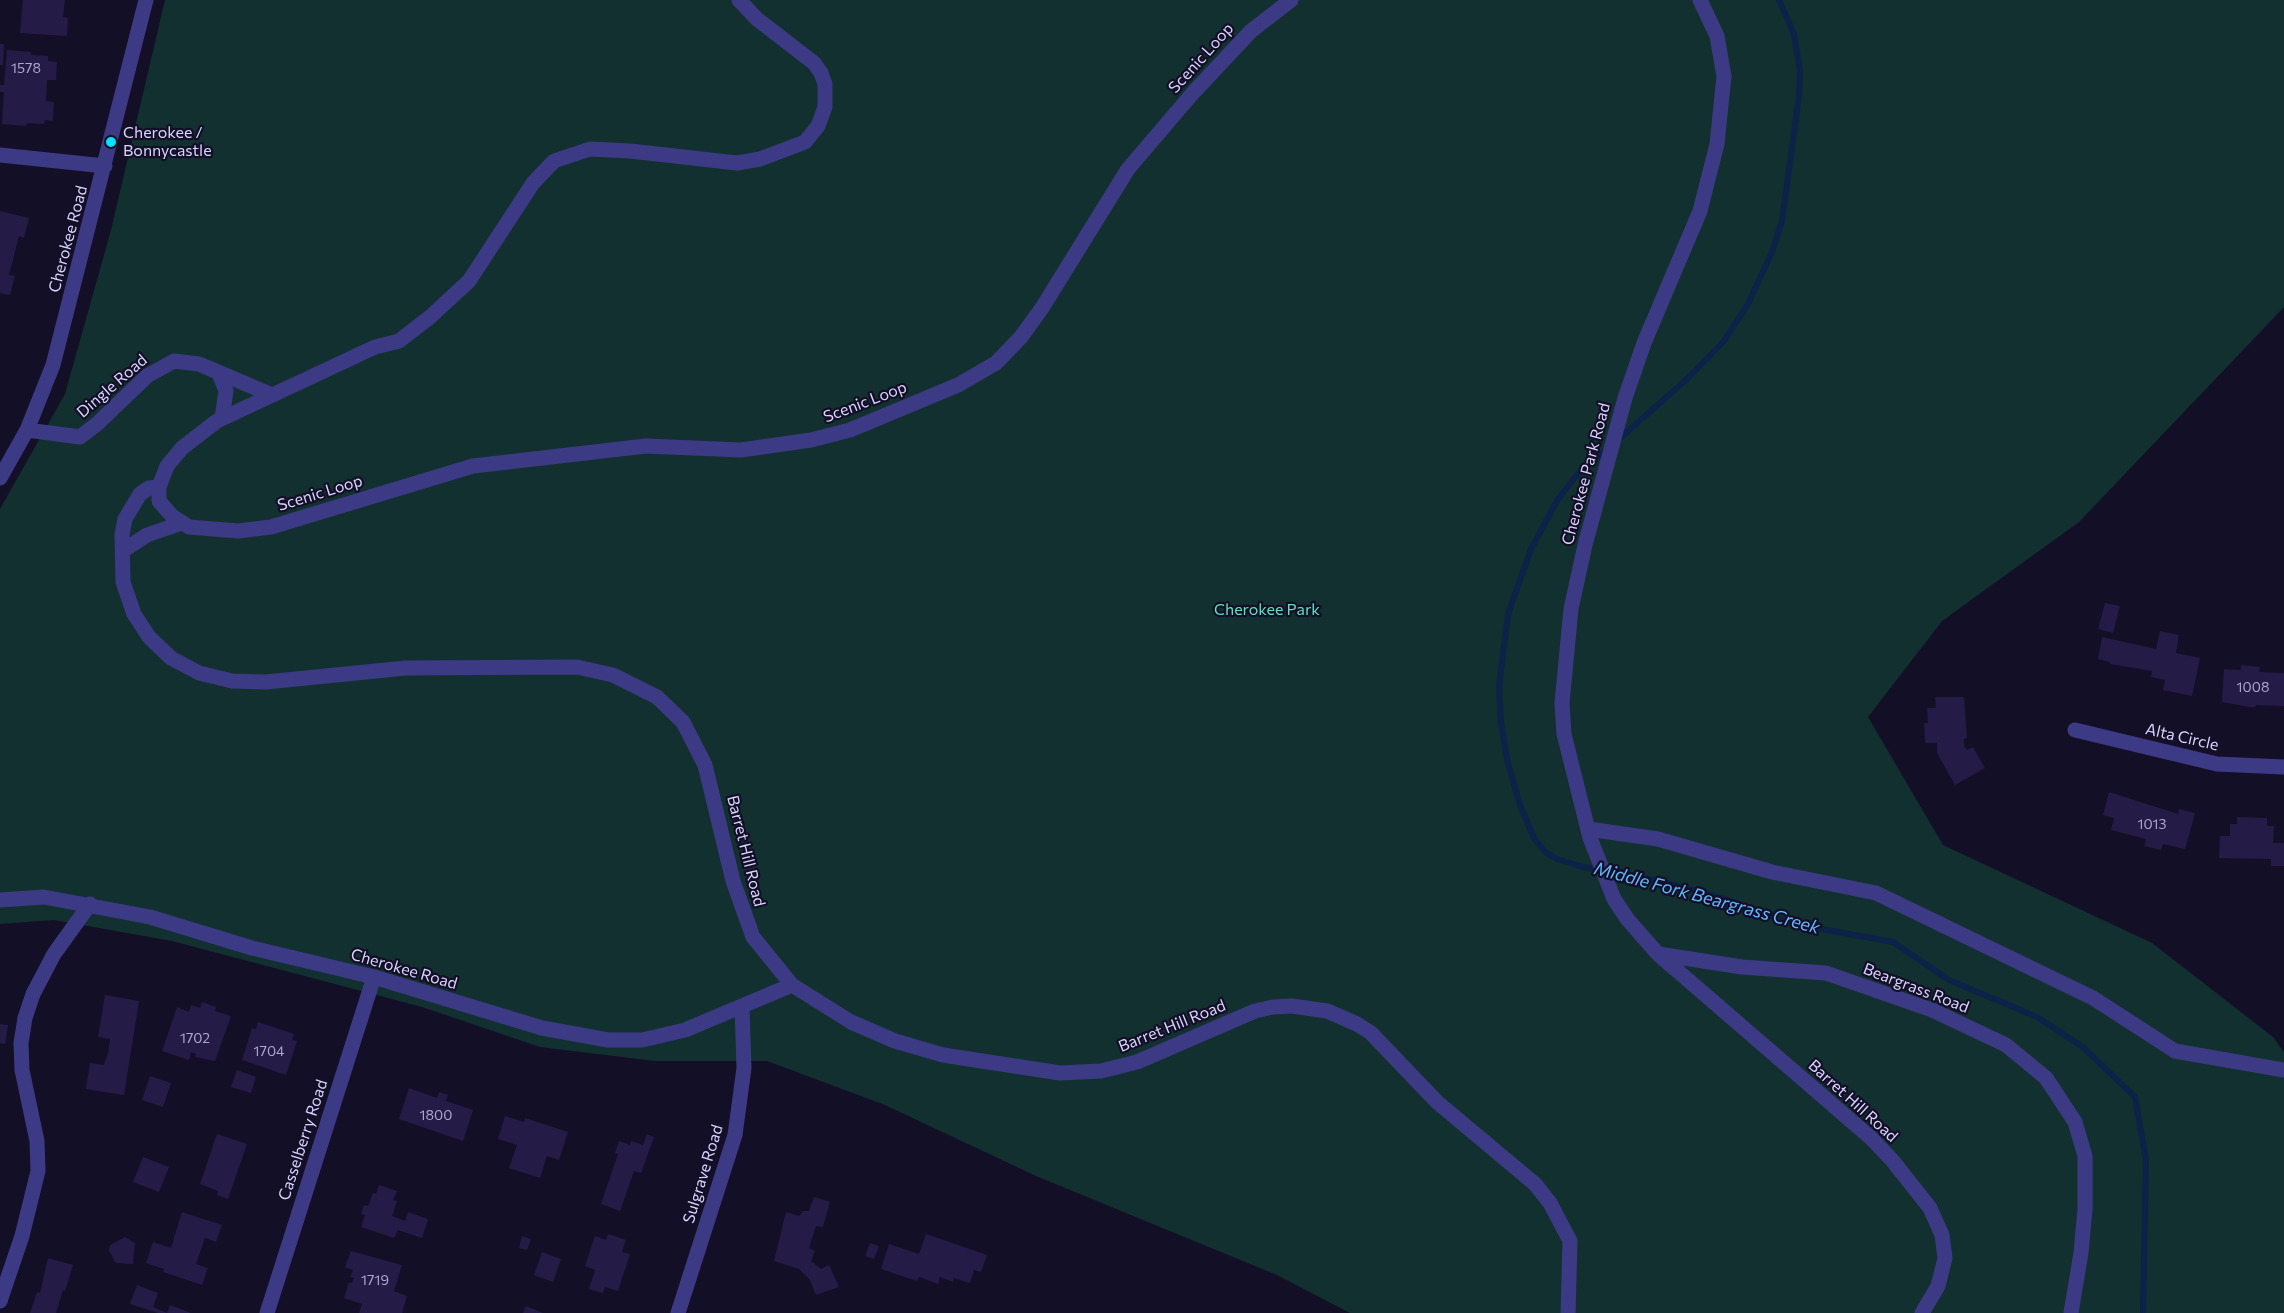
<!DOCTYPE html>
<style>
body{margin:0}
canvas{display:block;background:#130f26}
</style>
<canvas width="2284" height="1313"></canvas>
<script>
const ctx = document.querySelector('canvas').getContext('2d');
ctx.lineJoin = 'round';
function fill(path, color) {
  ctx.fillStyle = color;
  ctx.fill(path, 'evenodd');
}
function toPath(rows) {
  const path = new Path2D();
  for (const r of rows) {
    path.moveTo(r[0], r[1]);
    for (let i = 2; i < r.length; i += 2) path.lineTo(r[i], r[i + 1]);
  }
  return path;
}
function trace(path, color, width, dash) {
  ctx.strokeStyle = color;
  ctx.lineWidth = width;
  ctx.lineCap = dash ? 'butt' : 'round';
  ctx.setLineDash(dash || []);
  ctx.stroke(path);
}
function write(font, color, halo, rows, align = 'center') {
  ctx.font = font + ' Commissioner,sans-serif';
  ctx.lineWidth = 4.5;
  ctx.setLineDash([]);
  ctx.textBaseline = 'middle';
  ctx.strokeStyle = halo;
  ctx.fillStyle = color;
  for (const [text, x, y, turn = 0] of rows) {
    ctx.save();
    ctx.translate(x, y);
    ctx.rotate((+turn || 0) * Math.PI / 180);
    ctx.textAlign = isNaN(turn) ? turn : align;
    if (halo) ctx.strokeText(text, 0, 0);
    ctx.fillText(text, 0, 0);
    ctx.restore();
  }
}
fill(toPath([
 [165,0,2284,0,2284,307,2079,522,1942,621,1868,717,1943,845,2152,943,2273,1037,2284,1052,2284,1313,1350,1313,1277,1275,1036,1176,885,1105,767,1061,655,1061,540,1047,422,1007,172,941,54,920,0,924,0,509,65,394,111,230]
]), '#12302f');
trace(toPath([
 [1618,440,1688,378,1724,341,1748,304,1772,252,1782,221,1799,96,1800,70,1794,34,1779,0],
 [1608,448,1576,476,1558,499,1531,549,1508,614,1499,686,1501,722,1507,760,1520,805,1534,838,1545,852,1557,859,1583,867,1659,881,1725,899,1794,924,1893,942,1949,980,2037,1017,2083,1047,2135,1097,2146,1160,2143,1313]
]), '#0c2248', 6);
fill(toPath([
 [23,0,65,0,63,17,68,18,67,36,20,33],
 [0,44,4,44,3,65,0,65],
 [7,50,31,52,31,55,48,56,48,61,57,62,56,80,47,80,46,101,54,102,53,121,45,120,44,124,27,123,26,126,2,124,4,92,0,92,0,85,4,85],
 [0,211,29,218,24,238,19,236,9,275,15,276,10,295,0,293],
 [2105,603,2120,606,2113,633,2098,629],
 [2160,631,2179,635,2176,653,2200,658,2192,696,2163,690,2165,680,2151,677,2152,671,2110,664,2110,662,2098,659,2102,637,2156,649],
 [2241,665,2260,667,2259,672,2284,673,2284,706,2256,705,2255,707,2250,707,2222,702,2224,669,2241,670],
 [1935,697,1964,697,1967,738,1964,739,1964,746,1967,750,1973,747,1985,768,1955,785,1937,753,1937,743,1925,743,1924,723,1928,723,1927,708,1936,708],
 [2109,792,2178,814,2179,809,2195,813,2185,849,2163,844,2161,850,2144,846,2146,839,2111,830,2114,818,2103,815],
 [2237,817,2267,818,2267,826,2274,826,2273,843,2284,843,2284,866,2271,866,2271,859,2219,858,2220,836,2230,836,2230,824,2237,824],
 [105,995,139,1001,124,1095,86,1089,90,1063,104,1065,108,1053,110,1039,98,1037],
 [202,1002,216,1007,215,1011,231,1016,215,1061,195,1057,196,1054,191,1052,189,1060,162,1051,177,1007,189,1012,191,1005,200,1008],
 [258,1022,294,1034,292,1040,297,1041,286,1075,242,1060,252,1028,256,1029],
 [0,1024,8,1025,5,1044,0,1043],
 [237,1070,256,1077,251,1093,231,1087],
 [150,1076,171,1083,163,1107,142,1100],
 [409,1088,437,1098,439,1092,448,1095,446,1101,473,1110,463,1141,399,1119],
 [505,1116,524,1122,525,1118,568,1132,559,1160,547,1156,540,1178,509,1168,517,1145,498,1139],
 [217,1134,247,1144,228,1199,217,1195,218,1191,200,1184],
 [647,1134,654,1137,641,1173,634,1171,620,1211,601,1204,618,1154,615,1153,619,1141,630,1145,631,1141,643,1145],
 [143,1157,169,1167,159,1192,133,1182],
 [379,1185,397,1191,393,1200,397,1201,392,1216,405,1221,408,1212,428,1219,422,1238,398,1230,394,1238,361,1227,365,1215,361,1214,364,1205,368,1206,373,1193,376,1194],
 [814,1197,830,1202,823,1227,816,1226,809,1248,815,1251,811,1261,821,1269,829,1265,839,1287,816,1295,810,1280,799,1269,774,1261,786,1212,799,1216,803,1211,809,1211],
 [182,1212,222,1225,216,1242,205,1238,196,1264,208,1268,202,1285,163,1272,164,1269,146,1263,153,1242,171,1248],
 [608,1234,626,1240,622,1252,630,1254,618,1291,605,1287,603,1293,589,1289,595,1270,585,1266,595,1236,606,1240],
 [926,1234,987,1255,981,1272,974,1270,970,1283,954,1278,953,1282,940,1277,938,1284,919,1277,917,1281,881,1269,889,1244,919,1254],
 [522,1236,531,1239,527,1250,519,1248],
 [125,1237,135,1243,133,1264,116,1263,109,1251,110,1245],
 [870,1243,879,1246,874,1259,865,1256],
 [351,1251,402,1265,394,1291,407,1296,402,1313,359,1313,362,1304,344,1298,349,1282,352,1283,354,1278,350,1277,353,1270,345,1267],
 [542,1252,561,1259,553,1282,534,1275],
 [48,1258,73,1265,65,1291,63,1290,56,1313,30,1313,37,1292,40,1293],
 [137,1285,158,1293,153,1307,167,1313,170,1305,191,1313,158,1313,130,1304],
 [526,1306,543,1313,523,1313]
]), '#241b47');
trace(toPath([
 [739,0,757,19,814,63,821,73,825,84,825,107,818,126,805,142,760,159,737,163,630,151,590,149,554,161,533,183,469,281,430,317,399,341,375,347,217,421,182,448,167,466,159,487,159,501,172,516,189,527,238,531,271,527,473,466,646,446,741,450,811,440,850,430,958,385,996,363,1021,337,1042,308,1128,169,1192,94,1251,31,1291,0],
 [1700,0,1717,36,1724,76,1717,144,1700,211,1644,343,1625,398,1585,545,1571,609,1562,703,1564,734,1590,838,1614,899,1628,920,1658,954,1871,1138,1892,1160,1930,1208,1942,1235,1945,1258,1938,1286,1922,1313],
 [0,155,105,166],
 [219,373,226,391,222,418],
 [27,430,80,437,97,424,147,376,174,361,199,364,272,395],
 [0,478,27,430,53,365,146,0],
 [159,487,149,488,140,494,125,519,122,535,123,582,134,614,149,637,171,658,199,673,232,681,266,682,406,668,577,667,613,675,657,697,683,722,705,765,733,881,753,937,792,985,851,1022,895,1041,943,1055,1060,1073,1101,1071,1137,1062,1255,1011,1273,1007,1292,1006,1327,1011,1357,1024,1371,1033,1437,1102,1535,1184,1550,1203,1570,1241,1568,1313],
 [124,550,147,535,182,523],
 [2075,730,2217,764,2284,767],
 [1588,829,1658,839,1772,872,1876,893,2093,998,2175,1051,2284,1070],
 [0,900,44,897,150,917,252,948,374,977,542,1028,608,1040,642,1040,685,1030,792,985],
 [1658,954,1742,967,1826,973,1932,1010,2006,1045,2046,1078,2075,1122,2085,1156,2085,1209,2081,1253,2071,1313],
 [0,1301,22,1236,38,1171,37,1141,22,1070,21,1043,25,1018,33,994,54,954,90,904],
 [267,1313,374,977],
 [678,1313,735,1135,744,1068,742,1006]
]), '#3d3a85', 15);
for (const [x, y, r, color] of [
 [111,142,6,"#00e5ff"]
]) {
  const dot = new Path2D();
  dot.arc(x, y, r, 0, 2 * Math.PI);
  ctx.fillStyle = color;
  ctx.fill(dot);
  trace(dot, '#130f26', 2);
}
write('14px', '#aca6d1', null, [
 ["1578",26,68],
 ["1008",2253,687],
 ["1013",2152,824],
 ["1702",195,1038],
 ["1704",269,1051],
 ["1800",436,1115],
 ["1719",375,1280]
]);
write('16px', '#d9d4ff', '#130f26', [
 ["Scenic Loop",1201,58,-48],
 ["Cherokee Road",68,239,-75],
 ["Dingle Road",112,386,-41],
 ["Scenic Loop",865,402,-21],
 ["Cherokee Park Road",1586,474,-75],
 ["Scenic Loop",320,493,-17],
 ["Alta Circle",2182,737,13],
 ["Barret Hill Road",746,851,76],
 ["Cherokee Road",404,969,16],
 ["Beargrass Road",1916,988,21],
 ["Barret Hill Road",1172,1026,-22],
 ["Barret Hill Road",1853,1101,42],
 ["Casselberry Road",303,1140,-72],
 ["Sulgrave Road",703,1174,-73]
]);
write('16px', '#d9d4ff', '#130f26', [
 ["Cherokee /",123,133],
 ["Bonnycastle",123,151]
], 'left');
write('16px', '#5fe0c0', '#130f26', [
 ["Cherokee Park",1267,610]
]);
write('italic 18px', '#62b6ff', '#130f26', [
 ["Middle Fork Beargrass Creek",1707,898,15]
]);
</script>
